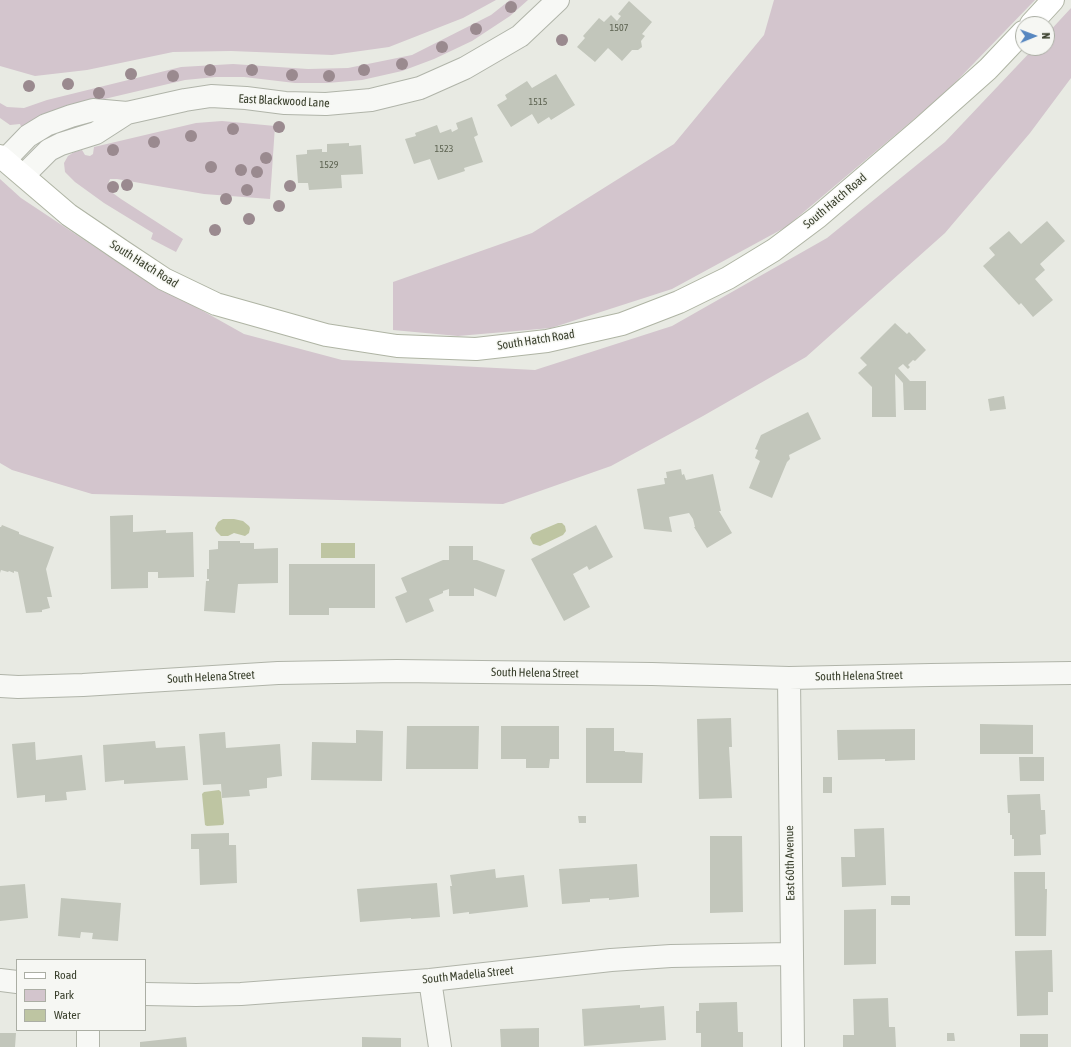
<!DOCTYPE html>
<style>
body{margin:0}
#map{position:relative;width:1071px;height:1047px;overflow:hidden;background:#e8eae3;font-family:"Asap Condensed",sans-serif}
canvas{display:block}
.legend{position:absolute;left:16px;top:959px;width:130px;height:72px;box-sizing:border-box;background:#f6f7f3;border:1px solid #abaea4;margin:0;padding:5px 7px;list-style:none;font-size:12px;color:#3a402d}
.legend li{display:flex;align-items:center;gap:8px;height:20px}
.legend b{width:20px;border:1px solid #abaea4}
.north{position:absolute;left:1015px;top:16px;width:40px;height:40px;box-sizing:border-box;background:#f6f7f3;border:1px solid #abaea4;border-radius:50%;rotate:89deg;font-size:11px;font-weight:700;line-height:16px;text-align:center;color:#3a402d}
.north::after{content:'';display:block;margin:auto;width:14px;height:18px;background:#5787c0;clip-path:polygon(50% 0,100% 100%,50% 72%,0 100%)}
</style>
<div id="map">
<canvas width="1071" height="1047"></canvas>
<ul class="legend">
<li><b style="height:5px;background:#fff"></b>Road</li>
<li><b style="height:11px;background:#d3c5cd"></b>Park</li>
<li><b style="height:11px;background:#bec5a2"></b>Water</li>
</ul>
<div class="north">N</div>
</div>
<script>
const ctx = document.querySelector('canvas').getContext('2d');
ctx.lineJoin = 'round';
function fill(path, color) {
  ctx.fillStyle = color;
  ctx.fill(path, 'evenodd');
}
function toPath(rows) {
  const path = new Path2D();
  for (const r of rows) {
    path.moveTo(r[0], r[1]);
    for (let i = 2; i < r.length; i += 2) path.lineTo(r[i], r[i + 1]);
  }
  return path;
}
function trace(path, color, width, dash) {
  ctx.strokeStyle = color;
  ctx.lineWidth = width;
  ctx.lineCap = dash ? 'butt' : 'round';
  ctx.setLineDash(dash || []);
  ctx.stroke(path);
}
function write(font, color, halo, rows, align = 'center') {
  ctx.font = font + ' "Asap Condensed",sans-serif';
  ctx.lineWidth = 3;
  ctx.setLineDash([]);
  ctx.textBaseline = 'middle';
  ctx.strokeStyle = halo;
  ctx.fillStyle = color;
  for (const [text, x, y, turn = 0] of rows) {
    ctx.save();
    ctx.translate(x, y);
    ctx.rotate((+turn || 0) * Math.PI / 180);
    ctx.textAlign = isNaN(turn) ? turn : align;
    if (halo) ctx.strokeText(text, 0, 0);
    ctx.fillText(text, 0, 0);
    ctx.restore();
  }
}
fill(toPath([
 [0,0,496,0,463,18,389,47,332,55,231,51,173,52,87,70,35,76,0,66],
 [510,0,528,0,510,16,472,41,434,59,402,71,362,80,327,83,295,83,244,77,216,77,185,80,83,104,22,129,20,124,10,125,0,118,0,103,7,107,24,108,47,100,181,67,233,64,308,69,348,68,412,55,491,15],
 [774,0,1035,0,945,93,786,227,672,289,551,328,458,336,393,330,393,282,532,233,674,144,764,35],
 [1071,8,1071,78,1030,133,945,233,806,357,703,416,611,466,503,504,92,494,12,470,0,463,0,179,21,198,128,269,244,334,342,360,535,370,672,326,827,238,945,142,1034,48,1047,48,1047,34],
 [222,121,275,126,270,199,204,194,117,179,110,179,108,184,110,191,121,199,183,239,176,252,151,239,153,233,104,203,75,182,65,172,64,163,68,156,74,152,82,150,85,155,90,156,93,154,94,147,196,123]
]), '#d3c5cd');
fill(toPath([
 [223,519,234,519,243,521,249,526,250,528,249,533,245,536,234,533,228,536,221,536,216,531,215,528,218,522],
 [558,523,562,523,565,526,566,531,563,535,540,546,533,544,530,538,532,534],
 [321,543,355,543,355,558,321,558],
 [219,790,221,792,224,823,223,825,207,826,205,825,202,794,204,792]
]), '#bec5a2');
fill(toPath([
 [629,1,652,22,642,34,645,36,641,41,642,47,638,50,632,50,622,61,608,48,595,62,577,47,585,38,583,36,599,18,604,22,611,15,617,21,621,16,618,14],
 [556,74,575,105,551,120,549,117,538,124,532,114,511,127,497,105,507,99,505,95,527,81,532,88],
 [472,117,478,135,474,137,483,162,464,168,465,171,438,180,430,159,414,164,405,139,416,136,415,133,437,125,440,133,451,129,452,132,458,129,456,123],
 [349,143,349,146,361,145,363,174,341,175,342,188,309,190,308,183,298,183,296,155,307,154,307,150,322,149,322,152,327,152,327,144],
 [1047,221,1065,241,1040,264,1045,270,1035,279,1053,300,1033,317,1021,303,1019,305,983,266,995,255,989,248,1009,231,1021,244],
 [895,323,907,334,909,332,926,350,915,361,913,360,908,365,910,367,908,369,903,364,898,368,910,381,926,381,926,410,904,410,903,383,895,374,896,417,872,417,872,387,858,373,867,365,860,358],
 [1004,396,1006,409,990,411,988,399],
 [808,412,821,439,789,455,790,459,787,462,772,498,749,488,760,461,755,458,758,450,755,449,761,435],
 [681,469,682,475,684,474,686,480,713,474,721,511,719,511,732,533,707,548,694,527,695,527,693,519,689,513,669,517,672,532,644,529,637,489,665,484,664,478,667,478,666,472],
 [133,515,133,532,166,530,166,533,193,532,194,577,158,578,158,572,148,572,148,588,111,589,110,516],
 [2,525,19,532,19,534,54,547,46,569,52,597,47,597,50,608,42,610,42,612,26,613,18,572,14,571,14,573,9,571,8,572,1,570,0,573,0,527,1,527],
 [596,525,613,557,589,570,587,566,573,574,590,607,564,621,531,559],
 [218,541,240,541,240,543,254,543,254,549,278,548,278,583,238,584,235,613,204,611,206,581,209,581,209,579,207,579,207,569,209,569,209,550,218,549],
 [449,546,473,546,473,560,477,560,505,570,496,597,474,588,474,596,449,596,449,589,443,591,443,593,429,599,434,611,406,623,395,597,407,592,401,578,443,560,449,560],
 [289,564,375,564,375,608,329,608,329,615,289,615],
 [731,718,732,747,729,747,732,798,699,799,697,719],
 [980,724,1033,725,1033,754,980,754],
 [407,726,479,726,478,769,406,769],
 [501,726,559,726,559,759,550,759,549,768,526,768,526,759,501,759],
 [586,728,614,728,614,751,625,751,625,752,643,753,642,783,586,783],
 [915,729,915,760,885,761,885,759,838,760,837,730],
 [356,730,383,731,382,781,311,780,312,742,356,743],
 [225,732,226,748,280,744,282,776,267,778,267,788,249,790,250,796,222,798,221,784,203,785,199,734],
 [155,741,156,748,185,746,188,780,124,784,124,780,105,782,103,745],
 [35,742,36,760,82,755,86,790,66,792,67,800,45,802,45,795,17,798,12,744],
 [1019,757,1044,757,1044,781,1020,781],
 [823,777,832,777,832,793,823,793],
 [1040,794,1041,810,1045,810,1046,834,1040,835,1041,855,1014,856,1014,839,1012,839,1012,835,1010,835,1010,813,1008,813,1007,795],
 [578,816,586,816,586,823,579,823],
 [884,828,886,885,842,887,841,857,855,857,854,829],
 [229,833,229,845,236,845,237,883,200,885,199,849,191,849,191,834],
 [710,836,742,836,743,912,710,913],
 [637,864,639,897,609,900,609,898,590,899,590,902,562,904,559,869],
 [495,869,496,878,524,875,528,907,469,914,469,912,453,914,450,886,452,886,450,875],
 [1014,872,1045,872,1045,889,1047,889,1046,936,1015,936],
 [437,883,440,917,411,919,411,918,360,922,357,889],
 [25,884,28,918,0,921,0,886],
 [891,896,910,896,910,905,891,905],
 [61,898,121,903,118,941,92,939,93,933,81,932,80,938,58,936],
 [876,909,876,964,844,965,844,910],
 [1052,950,1053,992,1048,992,1048,1015,1017,1016,1015,951],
 [888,998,889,1027,895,1027,896,1047,843,1047,843,1035,854,1035,853,999],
 [737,1002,738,1032,743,1032,743,1047,701,1047,701,1033,696,1033,696,1011,699,1011,699,1003],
 [640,1005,640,1008,664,1006,666,1040,584,1046,582,1009],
 [539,1028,539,1047,501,1047,500,1029],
 [0,1033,16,1033,15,1047,0,1047],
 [947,1033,954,1033,955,1041,947,1041],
 [1020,1034,1048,1034,1048,1047,1020,1047],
 [186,1037,187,1047,140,1047,140,1042],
 [362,1037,401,1038,401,1047,362,1047]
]), '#c2c6bb');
const minor = toPath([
 [5,160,28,136,46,125,71,116,93,110,127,113,185,100,211,96,246,98,285,103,326,104,371,100,420,88,465,68,520,36,558,0],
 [24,175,49,150,61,144,96,133,127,113],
 [789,678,793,1047],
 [0,686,18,687,83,685,278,673,397,671,652,674,789,678,931,675,1071,673],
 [0,980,17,982],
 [430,980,440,1047],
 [145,994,196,995,241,994,430,980,611,960,671,956,791,954],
 [88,1030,88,1047]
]);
const major = toPath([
 [1031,24,1053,0],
 [0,156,69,215,122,251,164,279,216,304,326,335,397,346,476,349,547,341,622,324,679,302,728,278,774,250,818,217,923,127,988,69,1023,32]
]);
trace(minor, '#b0b4a9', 24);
trace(major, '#afb4a4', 24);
trace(minor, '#f7f8f5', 22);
trace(major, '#fff', 22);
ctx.fillStyle = '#9a8a8f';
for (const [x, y] of [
 [511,7],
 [476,29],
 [562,40],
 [442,47],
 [402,64],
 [210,70],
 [252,70],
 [364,70],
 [131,74],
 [292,75],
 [173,76],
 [329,76],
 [68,84],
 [29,86],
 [99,93],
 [279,127],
 [233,129],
 [191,136],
 [154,142],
 [113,150],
 [266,158],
 [211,167],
 [241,170],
 [257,172],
 [127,185],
 [290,186],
 [113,187],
 [247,190],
 [226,199],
 [279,206],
 [249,219],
 [215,230]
]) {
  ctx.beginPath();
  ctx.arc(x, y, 6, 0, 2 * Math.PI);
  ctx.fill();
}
write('10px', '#5c6250', null, [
 ["1507",619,28],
 ["1515",538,102],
 ["1523",444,149],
 ["1529",329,165]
]);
write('12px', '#3a402d', '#f6f7f3', [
 ["East Blackwood Lane",284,101,3],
 ["South Hatch Road",835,201,-40],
 ["South Hatch Road",144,264,32],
 ["South Hatch Road",536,340,-9],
 ["South Helena Street",535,673,1],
 ["South Helena Street",859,676,-1],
 ["South Helena Street",211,677,-3],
 ["East 60th Avenue",790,863,-91],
 ["South Madelia Street",468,975,-6]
]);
</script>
